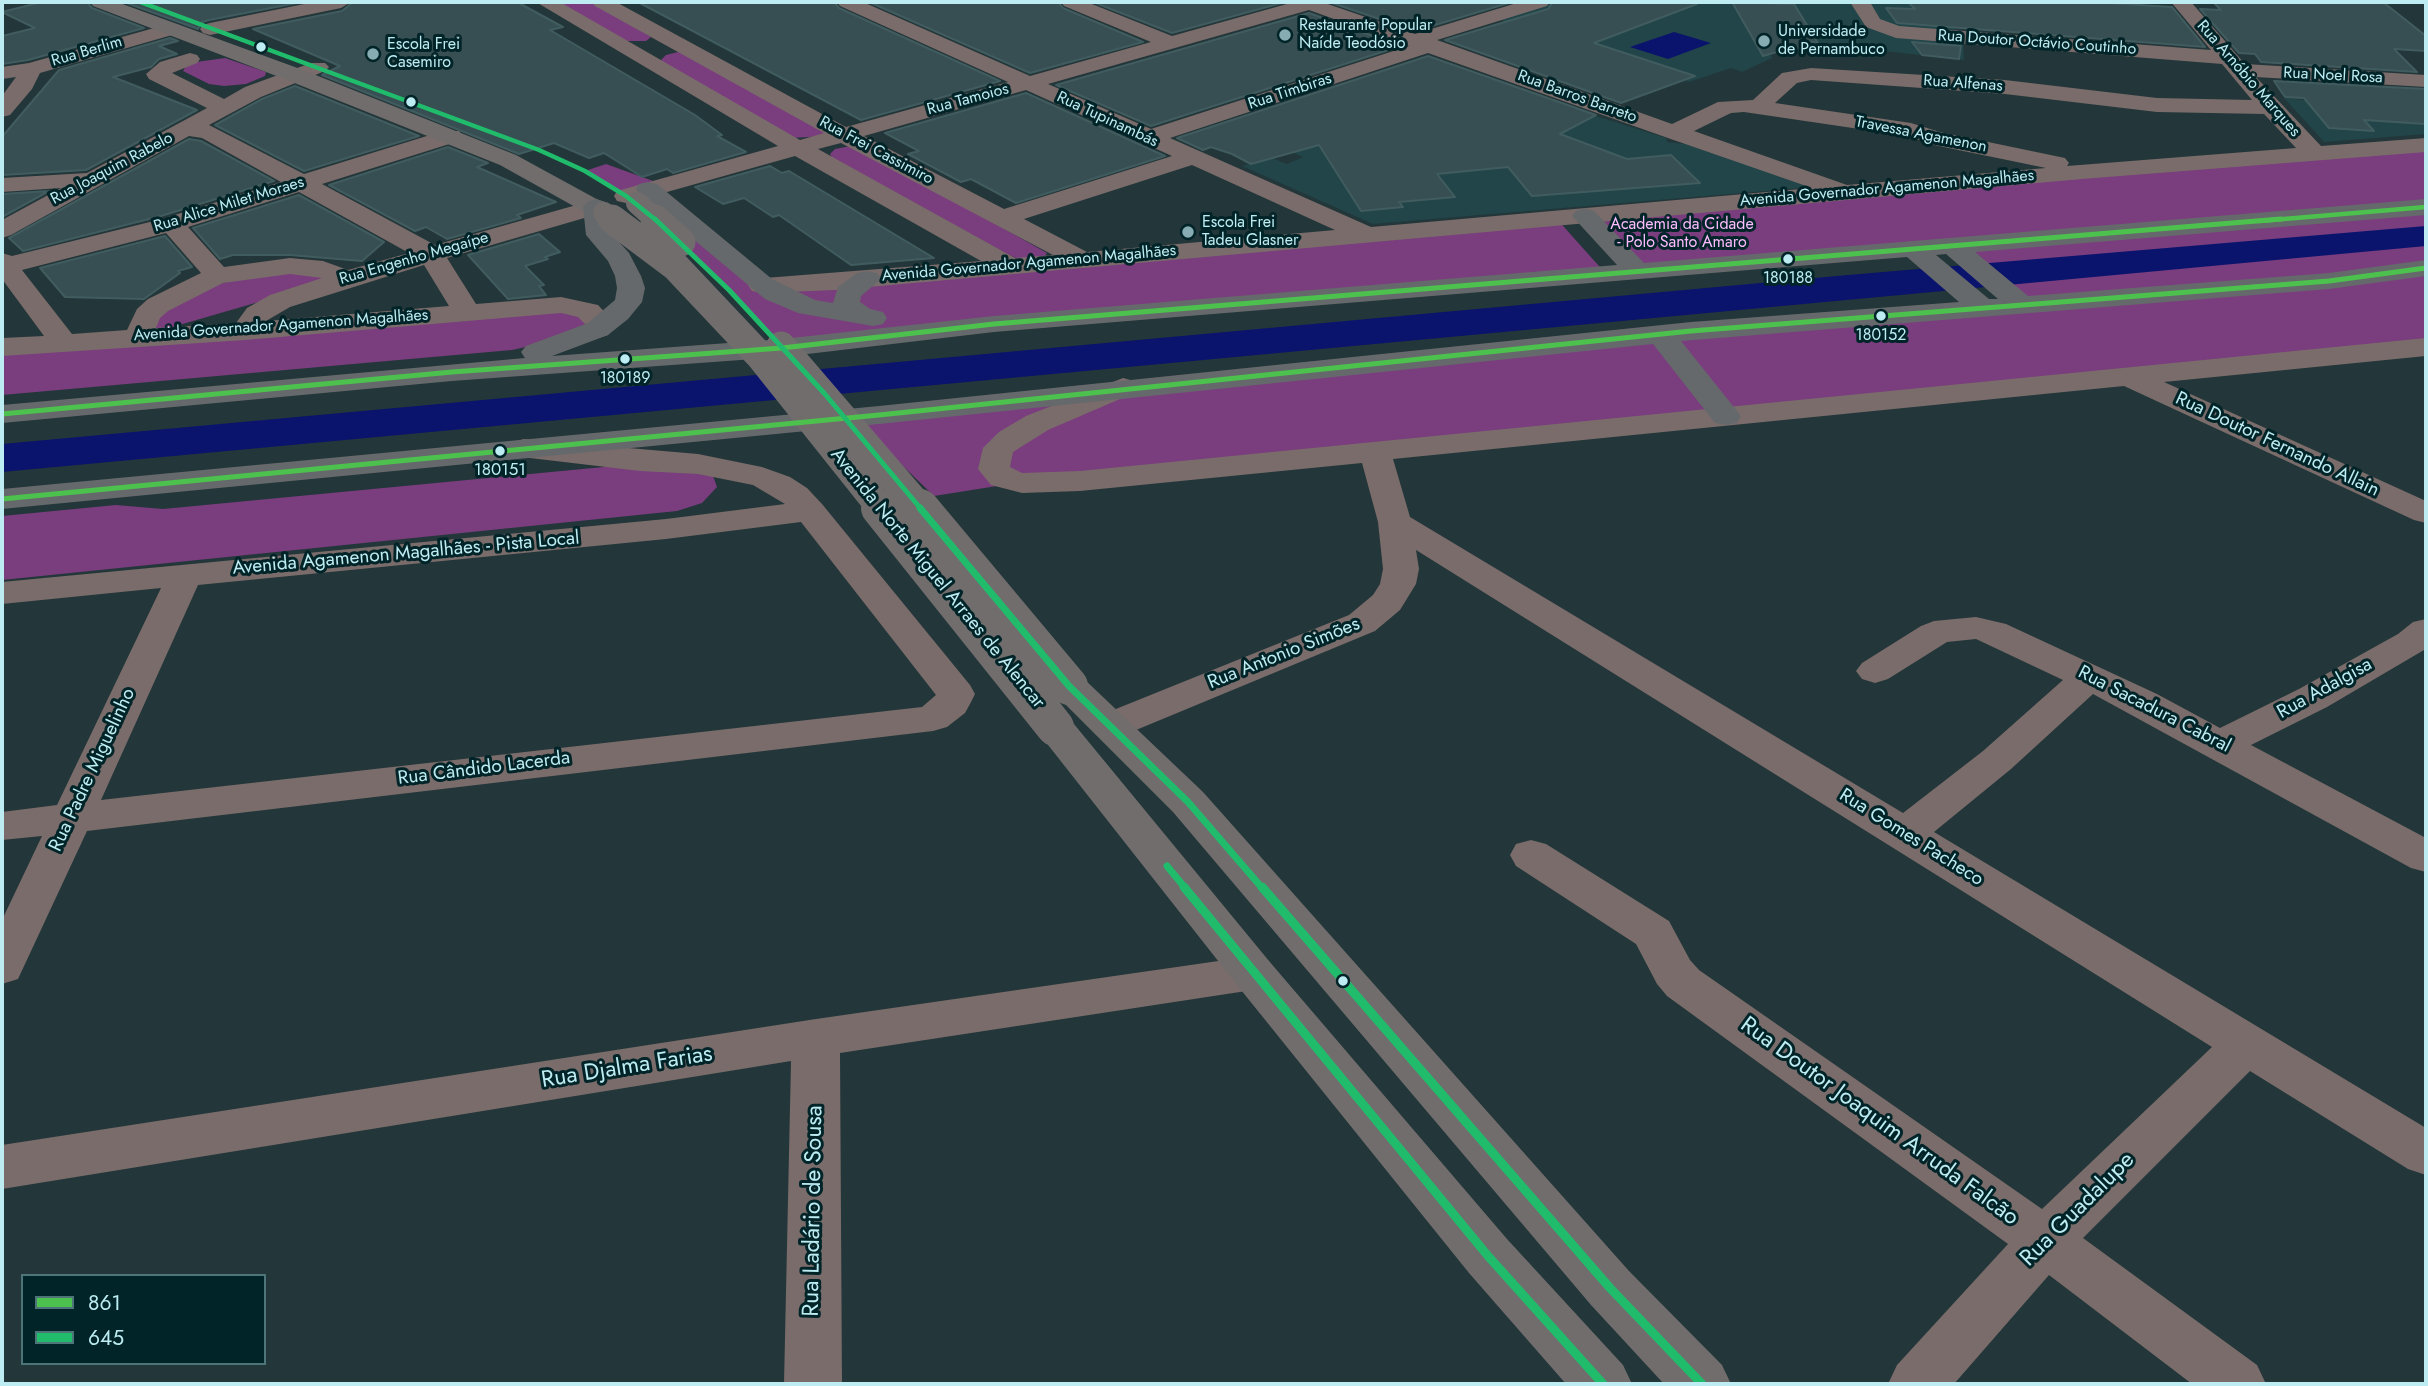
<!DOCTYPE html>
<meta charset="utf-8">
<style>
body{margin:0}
#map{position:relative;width:2428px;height:1386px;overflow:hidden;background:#233639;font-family:Jost,sans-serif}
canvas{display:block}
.frame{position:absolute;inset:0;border:4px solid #bdedf3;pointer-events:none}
.legend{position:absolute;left:21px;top:1274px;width:245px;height:91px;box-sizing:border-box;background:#002428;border:2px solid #4c7479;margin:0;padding:9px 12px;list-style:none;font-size:21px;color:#bdedf3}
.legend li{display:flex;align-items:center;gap:14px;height:35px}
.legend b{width:35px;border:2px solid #4c7479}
</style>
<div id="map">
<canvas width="2428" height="1386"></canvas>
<div class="frame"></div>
<ul class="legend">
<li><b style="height:9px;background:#4dc14d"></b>861</li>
<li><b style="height:9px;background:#20bc6c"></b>645</li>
</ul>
</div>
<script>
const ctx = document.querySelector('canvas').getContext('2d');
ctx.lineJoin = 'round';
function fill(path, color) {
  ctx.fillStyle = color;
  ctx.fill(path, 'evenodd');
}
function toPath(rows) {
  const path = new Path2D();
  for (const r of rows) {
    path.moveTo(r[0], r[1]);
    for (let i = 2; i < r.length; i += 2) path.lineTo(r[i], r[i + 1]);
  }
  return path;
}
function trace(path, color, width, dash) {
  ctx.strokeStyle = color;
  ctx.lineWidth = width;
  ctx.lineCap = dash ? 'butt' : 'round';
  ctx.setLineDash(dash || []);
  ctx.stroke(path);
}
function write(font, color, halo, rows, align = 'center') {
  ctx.font = font + ' Jost,sans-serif';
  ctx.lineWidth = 6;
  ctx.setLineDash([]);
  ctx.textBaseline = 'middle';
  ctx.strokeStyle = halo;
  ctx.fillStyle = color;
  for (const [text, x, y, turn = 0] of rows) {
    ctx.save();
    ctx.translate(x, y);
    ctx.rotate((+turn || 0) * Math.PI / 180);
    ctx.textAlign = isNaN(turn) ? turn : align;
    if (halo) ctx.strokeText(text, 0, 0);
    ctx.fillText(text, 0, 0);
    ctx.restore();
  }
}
fill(toPath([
 [1551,2,2031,2,2032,9,1953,26,1963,42,1964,60,1848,47,1770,51,1772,58,1742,72,1731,68,1689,82,1495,18],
 [2284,98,2426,111,2426,134,2324,142],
 [1596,116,1666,138,1667,142,1685,144,1813,187,1373,224,1242,166,1272,158,1287,164,1303,157,1285,149,1361,121,1516,143]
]), '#214549');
fill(toPath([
 [557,2,592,2,651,37,646,41,626,41],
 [678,52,686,53,829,131,826,136,791,138,659,62,666,55],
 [225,58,266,72,265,76,246,84,224,86,209,84,183,71,186,66,196,62],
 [856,145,1047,253,1044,257,1020,260,1007,254,832,158,830,154,835,149],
 [2426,145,2426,268,2344,279,2426,275,2426,342,1060,476,934,496,852,417,2020,305,1952,246,1638,272,1585,216],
 [606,164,667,186,659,192,763,275,778,281,1556,218,1607,275,782,348,687,247,626,196,585,171],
 [286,266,338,279,155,332,155,313,186,293],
 [560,308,571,309,586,324,530,346,512,350,2,395,2,354],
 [635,464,713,476,717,487,702,503,677,511,2,580,2,516,116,505,163,509]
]), '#7a3d7e');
fill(toPath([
 [1674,32,1711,43,1668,59,1630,47],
 [2426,226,2426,246,2,472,2,444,1848,275]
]), '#0a146d');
const building = toPath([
 [42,2,87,2,92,8,144,28,28,60,2,64,2,36,35,28,2,12,42,2],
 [124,2,302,2,209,20,202,22,198,29,124,2],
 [353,2,517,2,563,27,550,30,695,115,722,135,717,136,746,152,673,173,667,169,642,177,604,153,589,158,554,143,519,154,322,75,340,66,253,29,342,11,353,2],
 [638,2,834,2,839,8,1000,81,861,120,638,2],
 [869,2,1058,2,1063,8,1143,42,1030,73,869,2],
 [1093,2,1285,2,1172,33,1093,2],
 [1329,2,1512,2,1415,31,1329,2],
 [1553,2,1697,2,1697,4,1594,43,1695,76,1621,103,1445,40,1548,9,1553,2],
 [1732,2,1794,4,1818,43,1808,41,1810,49,1790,48,1763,56,1732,2],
 [1908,2,2093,2,2172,7,2205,47,1897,23,1886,8,1915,9,1908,2],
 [2213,2,2383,2,2426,36,2426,51,2394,49,2417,72,2261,62,2255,54,2239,53,2200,9,2221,10,2213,2],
 [1309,13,1401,46,1151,126,1056,85,1309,13],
 [170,38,178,41,159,46,177,54,159,59,151,67,113,77,197,110,86,170,2,175,2,137,59,70,170,38],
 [1912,42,1961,46,1959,59,1922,55,1912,42],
 [1428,56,1596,115,1560,134,1627,159,1671,155,1700,183,1532,196,1508,167,1437,174,1455,197,1399,202,1403,207,1361,211,1319,145,1251,164,1232,154,1211,147,1203,150,1177,138,1428,56],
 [2274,81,2426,89,2426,124,2364,120,2374,131,2329,128,2304,98,2285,97,2274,81],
 [295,86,419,136,304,171,215,125,262,99,295,86],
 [1026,93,1165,156,1016,203,971,179,961,182,908,154,919,151,885,133,1026,93],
 [189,139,201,141,274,181,161,216,23,251,9,238,189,139],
 [448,147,488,163,477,167,556,202,517,215,521,218,447,239,426,227,415,231,329,185,448,147],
 [770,166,782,173,789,171,934,258,851,265,779,215,773,217,744,198,723,204,695,187,770,166],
 [49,191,2,217,2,194,49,191],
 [299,195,384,242,362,261,290,255,233,255,220,259,193,228,299,195],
 [539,234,560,252,545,257,548,259,525,266,544,285,539,286,546,295,508,299,468,255,539,234],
 [165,236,192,267,178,271,180,273,144,299,65,297,40,268,165,236]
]);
fill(building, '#374f52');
trace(building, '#415c5f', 2);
fill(toPath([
 [314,2,351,2,341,8,210,35,203,33,200,29,203,25,210,23,314,2],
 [536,2,560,2,800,140,824,133,595,6,592,2,616,2,846,127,1008,82,840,6,837,2,863,2,1030,76,1151,42,1064,6,1061,2,1087,2,1172,36,1294,2,1322,2,1415,34,1520,2,1550,2,1547,6,1437,40,1672,124,1718,102,1753,100,1782,73,1811,68,2005,80,2157,98,2252,100,2222,64,1896,38,1866,27,1850,2,1870,2,1880,19,1899,26,2211,50,2171,2,2191,2,2245,64,2426,75,2426,87,2256,77,2321,146,2426,138,2426,152,2082,179,835,290,762,293,752,291,748,285,752,279,981,261,795,156,635,201,626,203,617,201,614,196,617,191,778,146,536,2],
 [1309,10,1409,46,1151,129,1048,84,1309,10],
 [1428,53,1665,137,1812,188,1371,227,1170,138,1428,53],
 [1811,80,2005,94,2157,112,2264,114,2296,148,2067,166,2069,163,2065,158,1940,132,1911,123,1775,103,1797,83,1811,80],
 [1026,90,1172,156,1004,209,864,136,1026,90],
 [1744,112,1907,136,1934,145,2046,168,1847,185,1694,131,1731,113,1744,112],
 [841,143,1053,255,1015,258,818,149,841,143],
 [1192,165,1335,230,1087,252,1024,219,1192,165],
 [172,23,179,25,182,29,179,33,40,73,32,89,10,115,2,117,2,96,16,77,2,79,2,67,29,63,172,23],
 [190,53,197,55,200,59,197,63,172,73,224,99,245,87,311,63,325,63,329,67,325,71,261,97,209,125,304,174,443,131,459,131,463,136,459,141,322,184,435,245,587,202,596,199,605,202,609,207,605,212,447,258,476,304,561,297,598,305,614,322,612,329,608,335,598,338,588,335,584,329,585,324,578,317,561,313,245,340,2,356,2,338,44,336,2,279,2,253,12,256,162,219,281,182,202,138,189,136,11,235,2,238,2,220,61,188,2,192,2,178,87,173,207,108,149,79,146,74,160,62,190,53],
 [299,192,409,253,348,270,323,261,290,258,224,267,188,227,299,192],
 [166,233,201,273,148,299,137,309,127,330,72,334,22,270,166,233],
 [424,265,449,306,266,321,290,307,424,265],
 [290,274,322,278,270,295,247,308,236,323,156,328,160,318,168,311,223,283,290,274],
 [2426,338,2426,356,2164,382,2426,501,2426,523,2414,520,2124,386,1393,459,1410,517,1903,813,1983,751,2063,680,1976,639,1947,642,1888,679,1875,683,1862,679,1856,671,1862,663,1921,626,1934,621,1976,617,2006,624,2157,694,2220,728,2299,689,2398,634,2413,622,2426,619,2424,650,2327,707,2251,745,2426,838,2426,872,2411,868,2093,694,2011,769,1934,832,2426,1128,2426,1175,2408,1169,2250,1071,2083,1238,2257,1365,2266,1384,2192,1384,2049,1275,1954,1384,1888,1384,1897,1365,2008,1244,1667,996,1657,984,1636,944,1516,866,1510,855,1516,844,1531,840,1546,844,1669,921,1690,960,1699,970,2042,1209,2212,1047,1416,550,1419,569,1416,584,1400,610,1375,631,1124,735,1110,739,1096,735,1090,726,1096,717,1349,615,1373,595,1380,584,1383,569,1378,522,1362,463,1080,491,1022,493,991,485,978,469,983,448,999,432,1026,416,1123,378,1134,381,1138,387,1134,393,1048,430,1013,452,1010,467,1022,473,1080,471,2426,338],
 [524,439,698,454,762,467,790,477,807,488,822,504,970,685,975,694,970,704,965,713,947,727,933,731,87,831,18,979,2,984,2,920,42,836,2,840,2,812,57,805,161,588,2,604,2,582,666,519,785,504,753,485,698,474,640,471,513,456,508,449,513,442,524,439],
 [801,522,936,695,922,707,101,800,198,585,666,539,801,522],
 [1253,956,1269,961,1276,973,1269,985,1253,990,840,1053,842,1384,784,1384,791,1061,2,1189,2,1145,816,1019,1253,956]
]), '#7a6c6a');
fill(toPath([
 [90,2,117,2,303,70,516,155,613,208,617,213,613,218,604,221,595,218,500,165,287,80,93,6,90,2],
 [1069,674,1083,678,1203,792,1629,1271,1722,1365,1731,1384,1664,1384,1591,1305,1173,812,1055,694,1050,686,1055,678,1069,674],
 [1055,714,1069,718,1269,961,1507,1239,1623,1365,1632,1384,1566,1384,1469,1273,1237,985,1041,736,1035,727,1041,718,1055,714]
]), '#716d6d');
fill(toPath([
 [648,182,657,184,772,279,815,300,833,303,838,287,857,273,867,271,877,273,881,279,861,296,860,302,870,309,883,312,887,318,883,324,873,326,798,313,765,299,639,194,636,189,639,184,648,182],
 [596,199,605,202,609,207,612,234,629,253,641,276,645,288,642,302,628,319,608,335,552,356,782,339,994,316,1617,265,1572,216,1576,211,1585,208,1594,211,1644,263,2426,199,2426,215,1975,252,2028,296,2329,273,2426,260,2426,276,2329,289,1681,341,1741,416,1737,423,1726,425,1715,423,1653,344,879,424,2,509,2,489,879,406,1691,322,1959,302,1907,257,994,332,782,357,452,381,2,423,2,405,525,358,521,352,526,346,588,323,615,300,617,288,615,276,608,261,586,235,583,207,587,202,596,199],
 [1946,254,1998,299,1989,299,1936,255,1946,254]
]), '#66696b');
trace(toPath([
 [637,203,657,221],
 [604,213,614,221]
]), '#716d6d', 22);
trace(toPath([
 [612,219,676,267,760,356,882,509],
 [655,219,681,242],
 [781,346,921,509]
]), '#716d6d', 29);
trace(toPath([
 [880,508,1055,727],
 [920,508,1069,686]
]), '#716d6d', 38);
trace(toPath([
 [2260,221,2426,207]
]), '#4dc14d', 4.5);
trace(toPath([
 [2,414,452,372,782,348,994,324,2281,219],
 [2,499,879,415,1691,331,2329,281,2426,268]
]), '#4dc14d', 5);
trace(toPath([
 [140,2,539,150,585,171,626,196,657,221]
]), '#20bc6c', 4.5);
trace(toPath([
 [655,219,729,290,824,393,921,509]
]), '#20bc6c', 5);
trace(toPath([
 [920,508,1069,686,1188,802,1263,889],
 [1167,866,1186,889]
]), '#20bc6c', 7);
trace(toPath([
 [1184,887,1488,1256,1603,1384],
 [1262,887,1610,1288,1702,1384]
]), '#20bc6c', 9);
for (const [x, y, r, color] of [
 [1285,35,7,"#87adb2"],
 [1764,41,7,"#87adb2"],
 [261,47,6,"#bdedf3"],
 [373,54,7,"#87adb2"],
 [411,102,6,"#bdedf3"],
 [1188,232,7,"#87adb2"],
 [1788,259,6,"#bdedf3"],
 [1881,316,6,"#bdedf3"],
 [625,359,6,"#bdedf3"],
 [500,451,6,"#bdedf3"],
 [1343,981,6,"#bdedf3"]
]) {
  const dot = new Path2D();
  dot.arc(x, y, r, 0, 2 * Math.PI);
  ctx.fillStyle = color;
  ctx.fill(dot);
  trace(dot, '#002428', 2.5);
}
write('16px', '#bdedf3', '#002428', [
 ["Restaurante Popular",1299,26],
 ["Naíde Teodósio",1299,44],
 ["Universidade",1778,32],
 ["de Pernambuco",1778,50],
 ["Escola Frei",387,45],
 ["Casemiro",387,63],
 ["Escola Frei",1202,223],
 ["Tadeu Glasner",1202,241]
], 'left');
write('16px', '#bdedf3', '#002428', [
 ["Rua Doutor Octávio Coutinho",2037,43,4],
 ["Rua Berlim",87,52,-16],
 ["Rua Noel Rosa",2333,76,3],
 ["Rua Arnóbio Marques",2248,79,49],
 ["Rua Alfenas",1963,84,4],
 ["Rua Timbiras",1290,92,-18],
 ["Rua Barros Barreto",1577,97,20],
 ["Rua Tamoios",968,100,-15],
 ["Rua Tupinambás",1107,120,25],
 ["Travessa Agamenon",1921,135,11],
 ["Rua Frei Cassimiro",876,151,28],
 ["Rua Joaquim Rabelo",112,169,-28],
 ["Avenida Governador Agamenon Magalhães",1887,189,-5],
 ["Rua Alice Milet Moraes",229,205,-17],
 ["Rua Engenho Megaípe",414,259,-16],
 ["Avenida Governador Agamenon Magalhães",1029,264,-5],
 ["Avenida Governador Agamenon Magalhães",281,326,-4]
]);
write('16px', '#febcfe', '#002428', [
 ["Academia da Cidade",1682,225],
 ["- Polo Santo Amaro",1682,243]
]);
write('16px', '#bdedf3', '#002428', [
 ["180188",1788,279],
 ["180152",1881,336],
 ["180189",625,379]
]);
write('17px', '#bdedf3', '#002428', [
 ["180151",500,471]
]);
write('19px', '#bdedf3', '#002428', [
 ["Rua Doutor Fernando Allain",2277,445,25],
 ["Avenida Agamenon Magalhães - Pista Local",406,554,-5],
 ["Avenida Norte Miguel Arraes de Alencar",937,579,51],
 ["Rua Antonio Simões",1284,654,-22],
 ["Rua Adalgisa",2325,689,-29],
 ["Rua Sacadura Cabral",2154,710,27],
 ["Rua Cândido Lacerda",484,769,-7],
 ["Rua Padre Miguelinho",93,770,-65],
 ["Rua Gomes Pacheco",1911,838,32]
]);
write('23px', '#bdedf3', '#002428', [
 ["Rua Djalma Farias",627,1068,-9],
 ["Rua Doutor Joaquim Arruda Falcão",1879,1122,36],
 ["Rua Guadalupe",2078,1210,-45],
 ["Rua Ladário de Sousa",814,1211,-89]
]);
</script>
